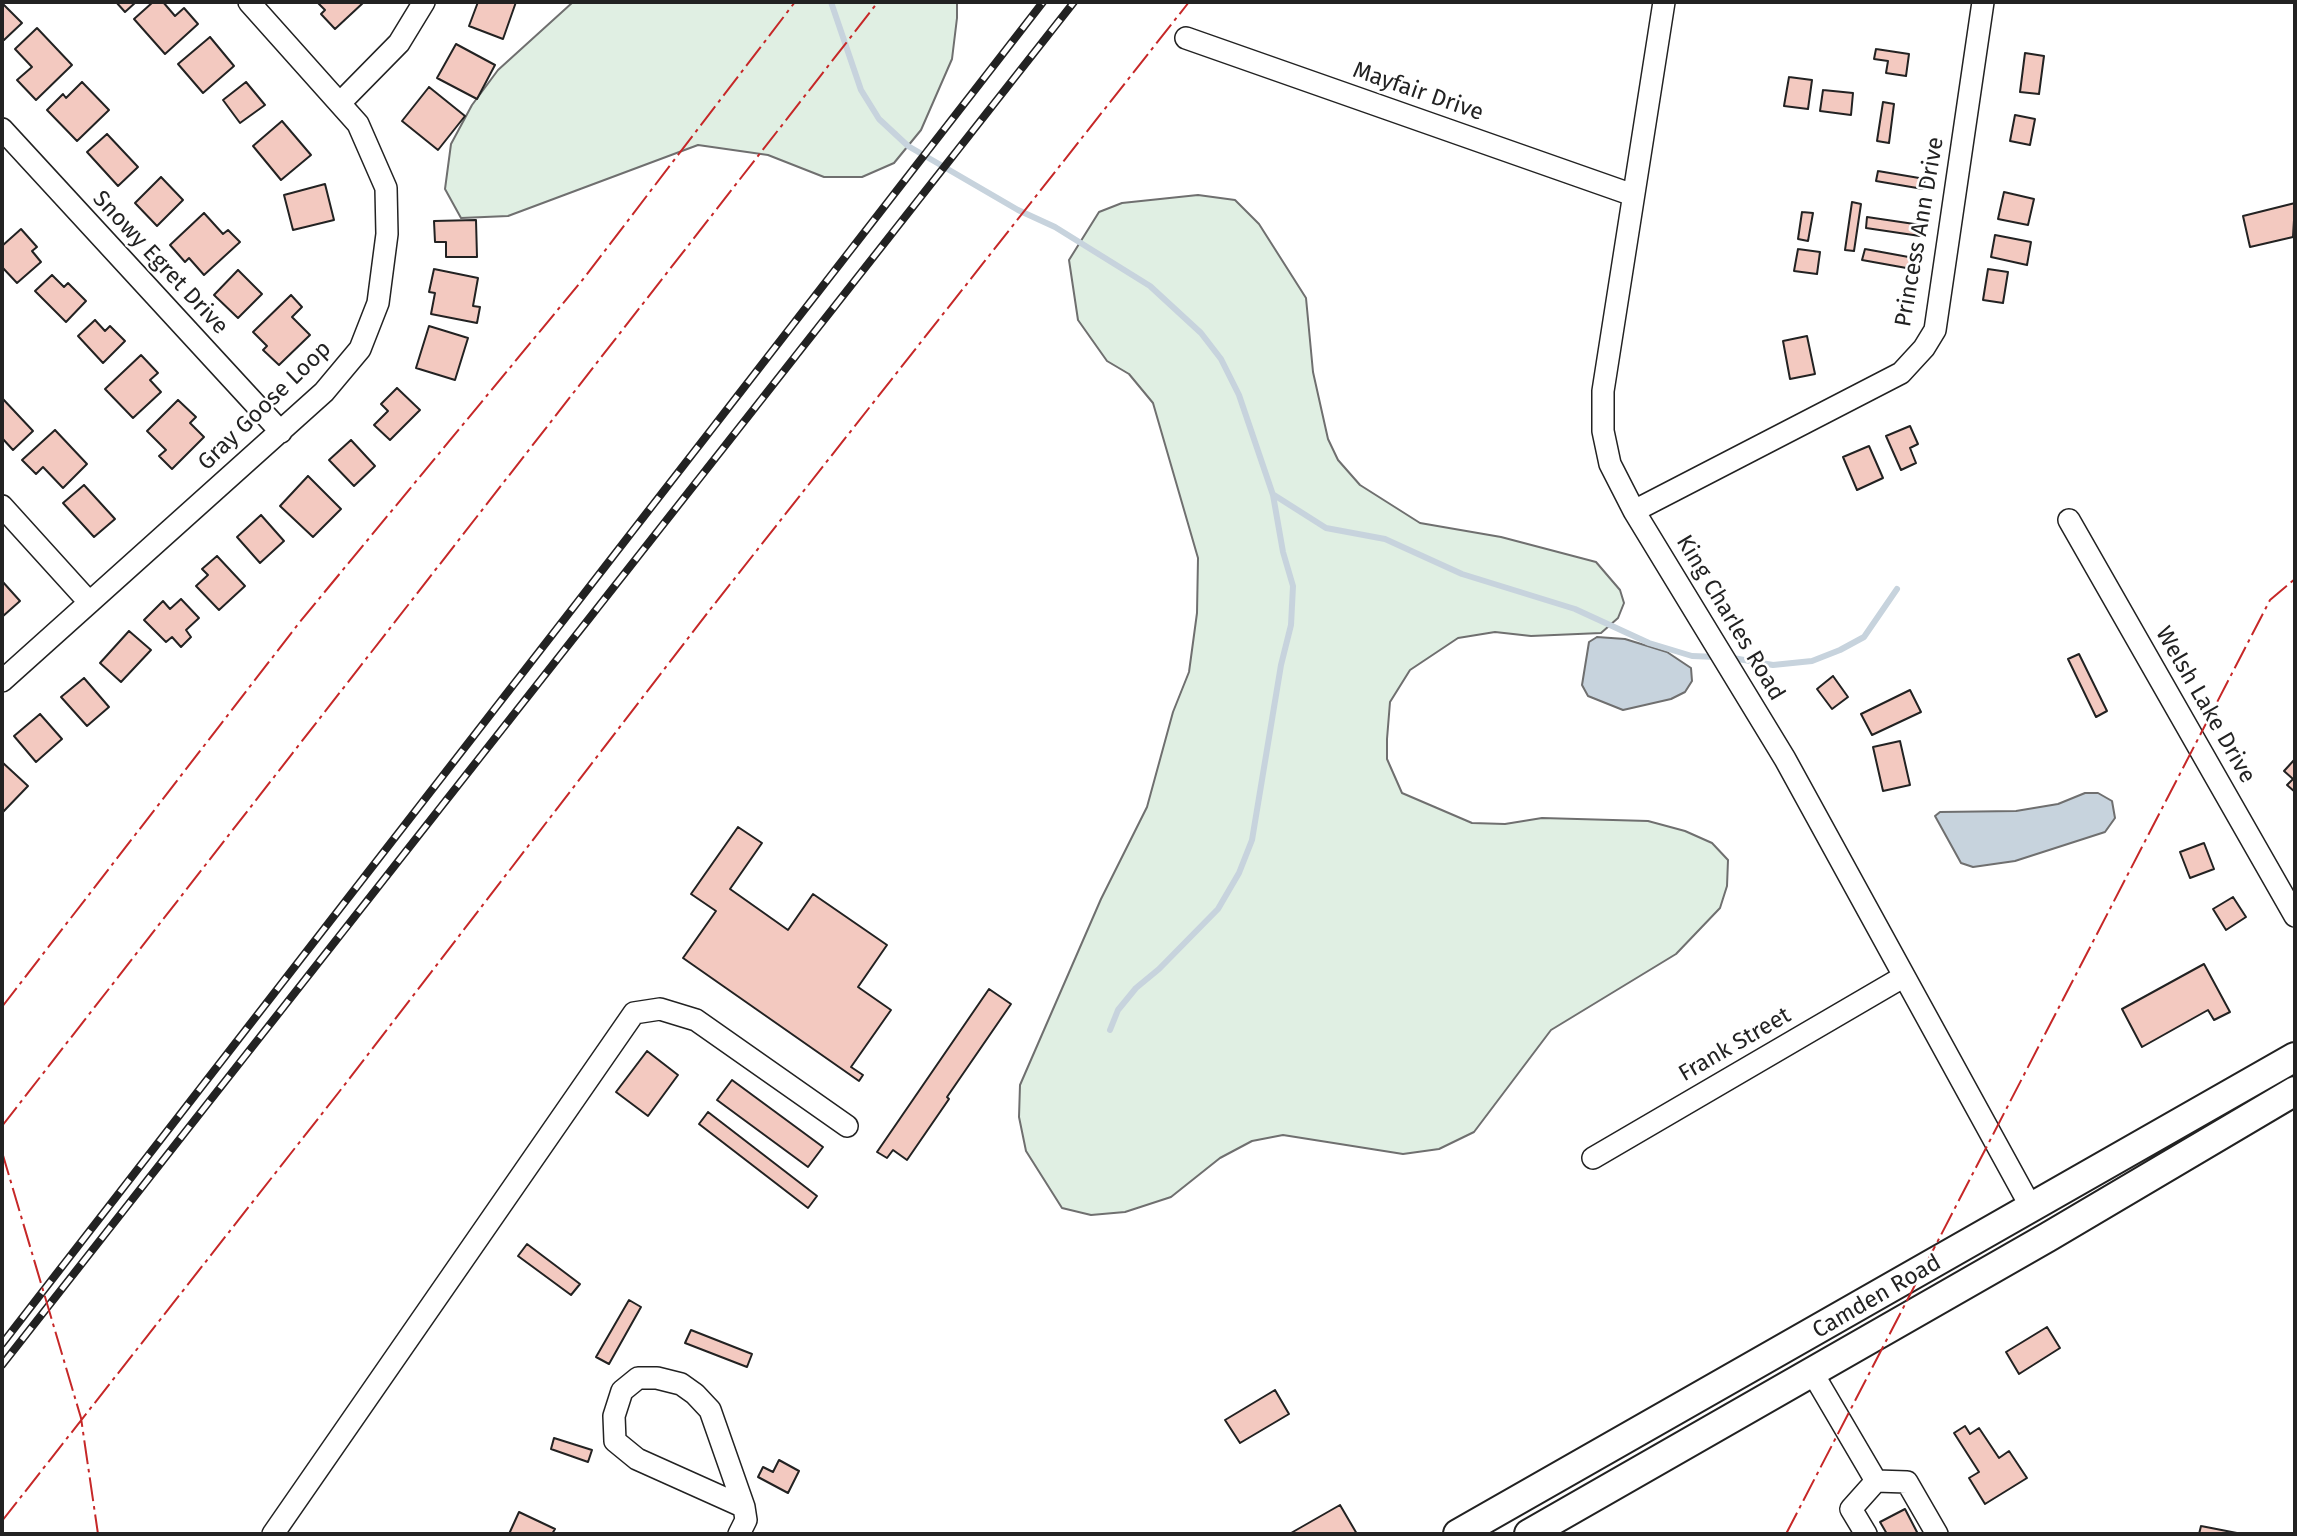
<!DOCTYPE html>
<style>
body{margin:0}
#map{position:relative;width:2297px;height:1536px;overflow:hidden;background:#fff;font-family:"Fira Sans",sans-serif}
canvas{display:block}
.frame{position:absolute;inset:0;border:4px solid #222;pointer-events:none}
</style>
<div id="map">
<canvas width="2297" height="1536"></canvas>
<div class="frame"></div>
</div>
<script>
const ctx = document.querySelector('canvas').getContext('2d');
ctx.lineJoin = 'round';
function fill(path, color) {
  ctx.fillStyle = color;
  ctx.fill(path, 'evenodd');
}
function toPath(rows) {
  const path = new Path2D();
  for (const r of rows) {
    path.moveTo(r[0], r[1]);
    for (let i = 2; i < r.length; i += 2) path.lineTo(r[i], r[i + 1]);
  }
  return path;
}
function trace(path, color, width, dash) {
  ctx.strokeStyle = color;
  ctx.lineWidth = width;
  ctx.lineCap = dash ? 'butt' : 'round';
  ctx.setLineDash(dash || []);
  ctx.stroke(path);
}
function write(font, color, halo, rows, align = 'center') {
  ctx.font = font + ' "Fira Sans",sans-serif';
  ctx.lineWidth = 5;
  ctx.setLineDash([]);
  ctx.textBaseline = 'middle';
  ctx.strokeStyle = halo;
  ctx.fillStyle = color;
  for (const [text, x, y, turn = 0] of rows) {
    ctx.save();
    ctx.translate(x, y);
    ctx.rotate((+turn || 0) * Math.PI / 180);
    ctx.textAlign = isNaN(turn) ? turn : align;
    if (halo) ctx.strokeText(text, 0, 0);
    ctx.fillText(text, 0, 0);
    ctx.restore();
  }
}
const green = toPath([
 [573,2,957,2,957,18,952,59,921,130,894,163,862,177,824,177,768,155,698,145,508,216,461,218,445,189,451,144,472,105,498,70,573,2],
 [1198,195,1235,200,1259,224,1306,298,1313,372,1328,439,1338,460,1360,485,1420,523,1501,537,1596,562,1620,590,1624,603,1618,618,1601,633,1531,636,1495,632,1458,638,1410,670,1390,702,1387,739,1387,759,1402,793,1472,823,1505,824,1542,818,1648,821,1685,831,1712,843,1728,860,1727,886,1720,908,1676,954,1551,1030,1474,1132,1439,1149,1403,1154,1283,1135,1252,1141,1220,1158,1171,1197,1125,1212,1091,1215,1062,1208,1026,1151,1019,1117,1020,1085,1101,899,1147,807,1173,712,1189,672,1197,613,1198,558,1153,403,1129,374,1107,361,1078,320,1069,260,1099,212,1122,203,1198,195]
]);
fill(green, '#e0efe3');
trace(green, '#6f6f6f', 2);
const water = toPath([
 [1597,637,1625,639,1667,652,1691,668,1692,681,1685,692,1671,699,1623,710,1588,696,1582,685,1589,642,1597,637],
 [2085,793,2098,793,2112,801,2115,818,2105,832,2015,861,1973,867,1961,863,1935,816,1940,812,2016,811,2058,804,2085,793]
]);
fill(water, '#c7d3dd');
trace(water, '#6f6f6f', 2);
trace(toPath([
 [831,2,861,90,879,119,908,146,1018,210,1055,227,1150,286,1201,333,1221,359,1239,395,1273,495,1283,552,1293,586,1291,625,1281,665,1252,840,1239,873,1218,909,1159,969,1136,988,1118,1010,1110,1030],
 [1274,495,1326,528,1385,539,1462,574,1575,609,1649,643,1692,656,1717,657],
 [1727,657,1773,665,1812,661,1840,650,1864,637,1897,589]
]), '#c7d3dd', 6);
const building = toPath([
 [116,2,136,2,125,12,116,2],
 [153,2,163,2,175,16,184,8,198,24,165,54,134,19,153,2],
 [317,2,364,2,335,29,321,14,325,10,317,2],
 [478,2,516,2,503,39,469,26,478,2],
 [2,3,22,23,4,40,2,38,2,3],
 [37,28,72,65,36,100,17,80,32,67,15,49,37,28],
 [210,37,234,66,203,93,178,64,210,37],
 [456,44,495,65,477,99,437,78,456,44],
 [1876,49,1909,54,1906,76,1886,73,1888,61,1874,59,1876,49],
 [2025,53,2044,56,2039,94,2020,92,2025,53],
 [1789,77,1812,80,1808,109,1784,106,1789,77],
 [82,82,109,110,77,141,47,110,63,94,66,98,82,82],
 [246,82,265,105,240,123,223,100,246,82],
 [429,87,465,116,438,150,402,121,429,87],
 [1823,90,1853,93,1851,115,1820,111,1823,90],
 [1883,102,1894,104,1889,143,1877,141,1883,102],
 [2015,115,2035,119,2030,145,2010,141,2015,115],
 [282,121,311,155,281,180,253,146,282,121],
 [107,134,138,167,118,186,87,152,107,134],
 [1878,171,1925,179,1923,189,1876,181,1878,171],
 [161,177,183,200,157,226,135,203,161,177],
 [325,184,334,220,293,230,284,195,325,184],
 [2004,192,2034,199,2028,225,1998,219,2004,192],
 [1852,202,1861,204,1854,251,1845,250,1852,202],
 [2295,203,2293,237,2250,247,2243,216,2295,203],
 [1802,212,1813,213,1808,241,1798,239,1802,212],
 [204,213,223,234,228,230,240,242,204,275,189,258,185,262,170,245,204,213],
 [1867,217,1921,225,1920,236,1866,228,1867,217],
 [476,220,477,257,446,257,446,242,435,242,434,221,476,220],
 [21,229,37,247,32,251,41,262,17,283,2,267,2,246,21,229],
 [1995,235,2031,242,2027,265,1991,257,1995,235],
 [1798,249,1820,252,1817,274,1794,271,1798,249],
 [1865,249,1914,258,1912,269,1862,260,1865,249],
 [434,269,478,278,473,306,480,307,477,323,431,314,435,293,429,292,434,269],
 [1988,269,2008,272,2003,303,1983,300,1988,269],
 [238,270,262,294,238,318,214,295,238,270],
 [52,275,64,287,68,283,86,301,66,322,35,291,52,275],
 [291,295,302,307,292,317,310,335,279,365,263,350,267,346,253,332,291,295],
 [95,320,105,331,110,326,125,341,103,363,78,336,95,320],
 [429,326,468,338,455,380,416,368,429,326],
 [1807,336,1815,374,1790,379,1783,341,1807,336],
 [141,355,158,373,150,380,161,392,133,418,105,389,141,355],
 [397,388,420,410,390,440,374,425,388,411,381,404,397,388],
 [2,398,33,431,13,450,2,438,2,398],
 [178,400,196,417,190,423,204,437,172,469,159,456,166,450,147,431,178,400],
 [1910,426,1918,444,1910,448,1916,463,1901,470,1886,436,1910,426],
 [55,430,87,464,63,488,43,467,36,474,22,460,55,430],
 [351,440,375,466,354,486,329,460,351,440],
 [1869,446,1883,478,1857,490,1843,457,1869,446],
 [308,476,341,509,313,537,280,506,308,476],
 [84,485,115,519,94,537,63,503,84,485],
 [261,515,284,541,260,563,237,537,261,515],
 [217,556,245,586,219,610,196,586,208,575,202,569,217,556],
 [2,581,20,601,2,617,2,581],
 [181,599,199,618,186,630,191,637,181,647,172,637,166,642,144,620,163,601,170,609,181,599],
 [129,631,151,650,121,682,100,663,129,631],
 [2079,654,2107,711,2096,717,2068,659,2079,654],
 [1833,676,1848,697,1832,709,1817,689,1833,676],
 [84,678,109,707,87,726,61,697,84,678],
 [1910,690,1921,712,1872,735,1861,714,1910,690],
 [40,714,62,739,36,762,14,736,40,714],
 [1900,741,1910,785,1883,791,1873,747,1900,741],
 [2295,759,2295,792,2287,785,2293,779,2284,771,2295,759],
 [2,762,28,786,2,813,2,762],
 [738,827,762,843,730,889,788,930,813,894,887,945,858,987,891,1010,851,1067,863,1075,859,1081,683,958,716,911,691,894,738,827],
 [2204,843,2214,869,2190,878,2180,852,2204,843],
 [2233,897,2246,917,2226,930,2213,909,2233,897],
 [2204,964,2230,1012,2214,1020,2208,1010,2142,1047,2122,1009,2204,964],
 [989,989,1011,1004,947,1097,949,1099,907,1160,893,1150,887,1158,877,1152,989,989],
 [647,1051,678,1075,648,1116,616,1092,647,1051],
 [732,1080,823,1147,808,1167,717,1100,732,1080],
 [708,1112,817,1196,808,1208,699,1124,708,1112],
 [527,1244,580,1284,571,1295,518,1256,527,1244],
 [629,1300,641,1307,609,1364,596,1357,629,1300],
 [2047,1327,2060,1348,2019,1374,2006,1352,2047,1327],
 [691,1330,752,1354,747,1367,685,1343,691,1330],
 [1275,1390,1289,1414,1240,1443,1225,1420,1275,1390],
 [1965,1426,1970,1434,1979,1428,1999,1458,2009,1451,2027,1478,1985,1504,1969,1478,1979,1472,1954,1433,1965,1426],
 [554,1438,592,1450,588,1462,551,1449,554,1438],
 [779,1460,799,1471,788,1493,758,1477,763,1467,773,1472,779,1460],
 [1340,1505,1357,1534,1292,1534,1291,1533,1340,1505],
 [1905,1509,1918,1534,1887,1534,1880,1522,1905,1509],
 [519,1512,555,1529,552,1534,509,1534,519,1512],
 [2201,1526,2242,1534,2199,1534,2201,1526]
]);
fill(building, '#f3c9c0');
trace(building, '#222', 2);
const minor = toPath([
 [1664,2,1603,391,1603,431,1610,464,1634,511,1785,759,2032,1209],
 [1186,38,1633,195],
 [340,103,399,43,424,2],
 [2,129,281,432],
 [2,506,89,602],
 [1634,511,1901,373,1924,348,1935,330,1983,2],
 [2069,520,2295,916],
 [2,681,324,392,360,349,378,303,387,234,386,188,358,124,249,2],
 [1593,1158,1903,977],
 [1812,1372,1876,1481],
 [1876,1481,1907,1482,1937,1534],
 [273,1534,634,1013,660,1009,696,1020,847,1126],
 [739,1534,746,1520,744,1507,710,1410,695,1394,681,1384,657,1378,638,1378,622,1391,614,1416,615,1441,637,1459,744,1507],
 [1866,1534,1851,1509,1876,1481]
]);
const major = toPath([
 [1458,1534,2295,1057],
 [1529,1534,2048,1237,2295,1091]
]);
trace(minor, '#222', 24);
trace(major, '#222', 32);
trace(minor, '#fff', 21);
trace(major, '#fff', 28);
const rail = toPath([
 [2,1344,1043,2],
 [2,1365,1074,2]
]);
trace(rail, '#222', 8);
trace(rail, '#fff', 5, [16]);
trace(toPath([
 [2,1007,299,623,584,278,795,2],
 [2,1126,878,2],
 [2,1152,81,1418,98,1534],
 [2,1521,339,1092,709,611,1189,2],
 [1786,1534,2270,600,2295,579]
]), '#c62828', 2, [24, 5, 3.5, 5]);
write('23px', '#222', '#fff', [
 ["Mayfair Drive",1418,92,19],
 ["Princess Ann Drive",1920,232,-80],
 ["Snowy Egret Drive",160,263,47],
 ["Gray Goose Loop",265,406,-44],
 ["King Charles Road",1730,618,59],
 ["Welsh Lake Drive",2205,705,60],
 ["Frank Street",1735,1045,-30],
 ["Camden Road",1877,1297,-30]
]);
</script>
